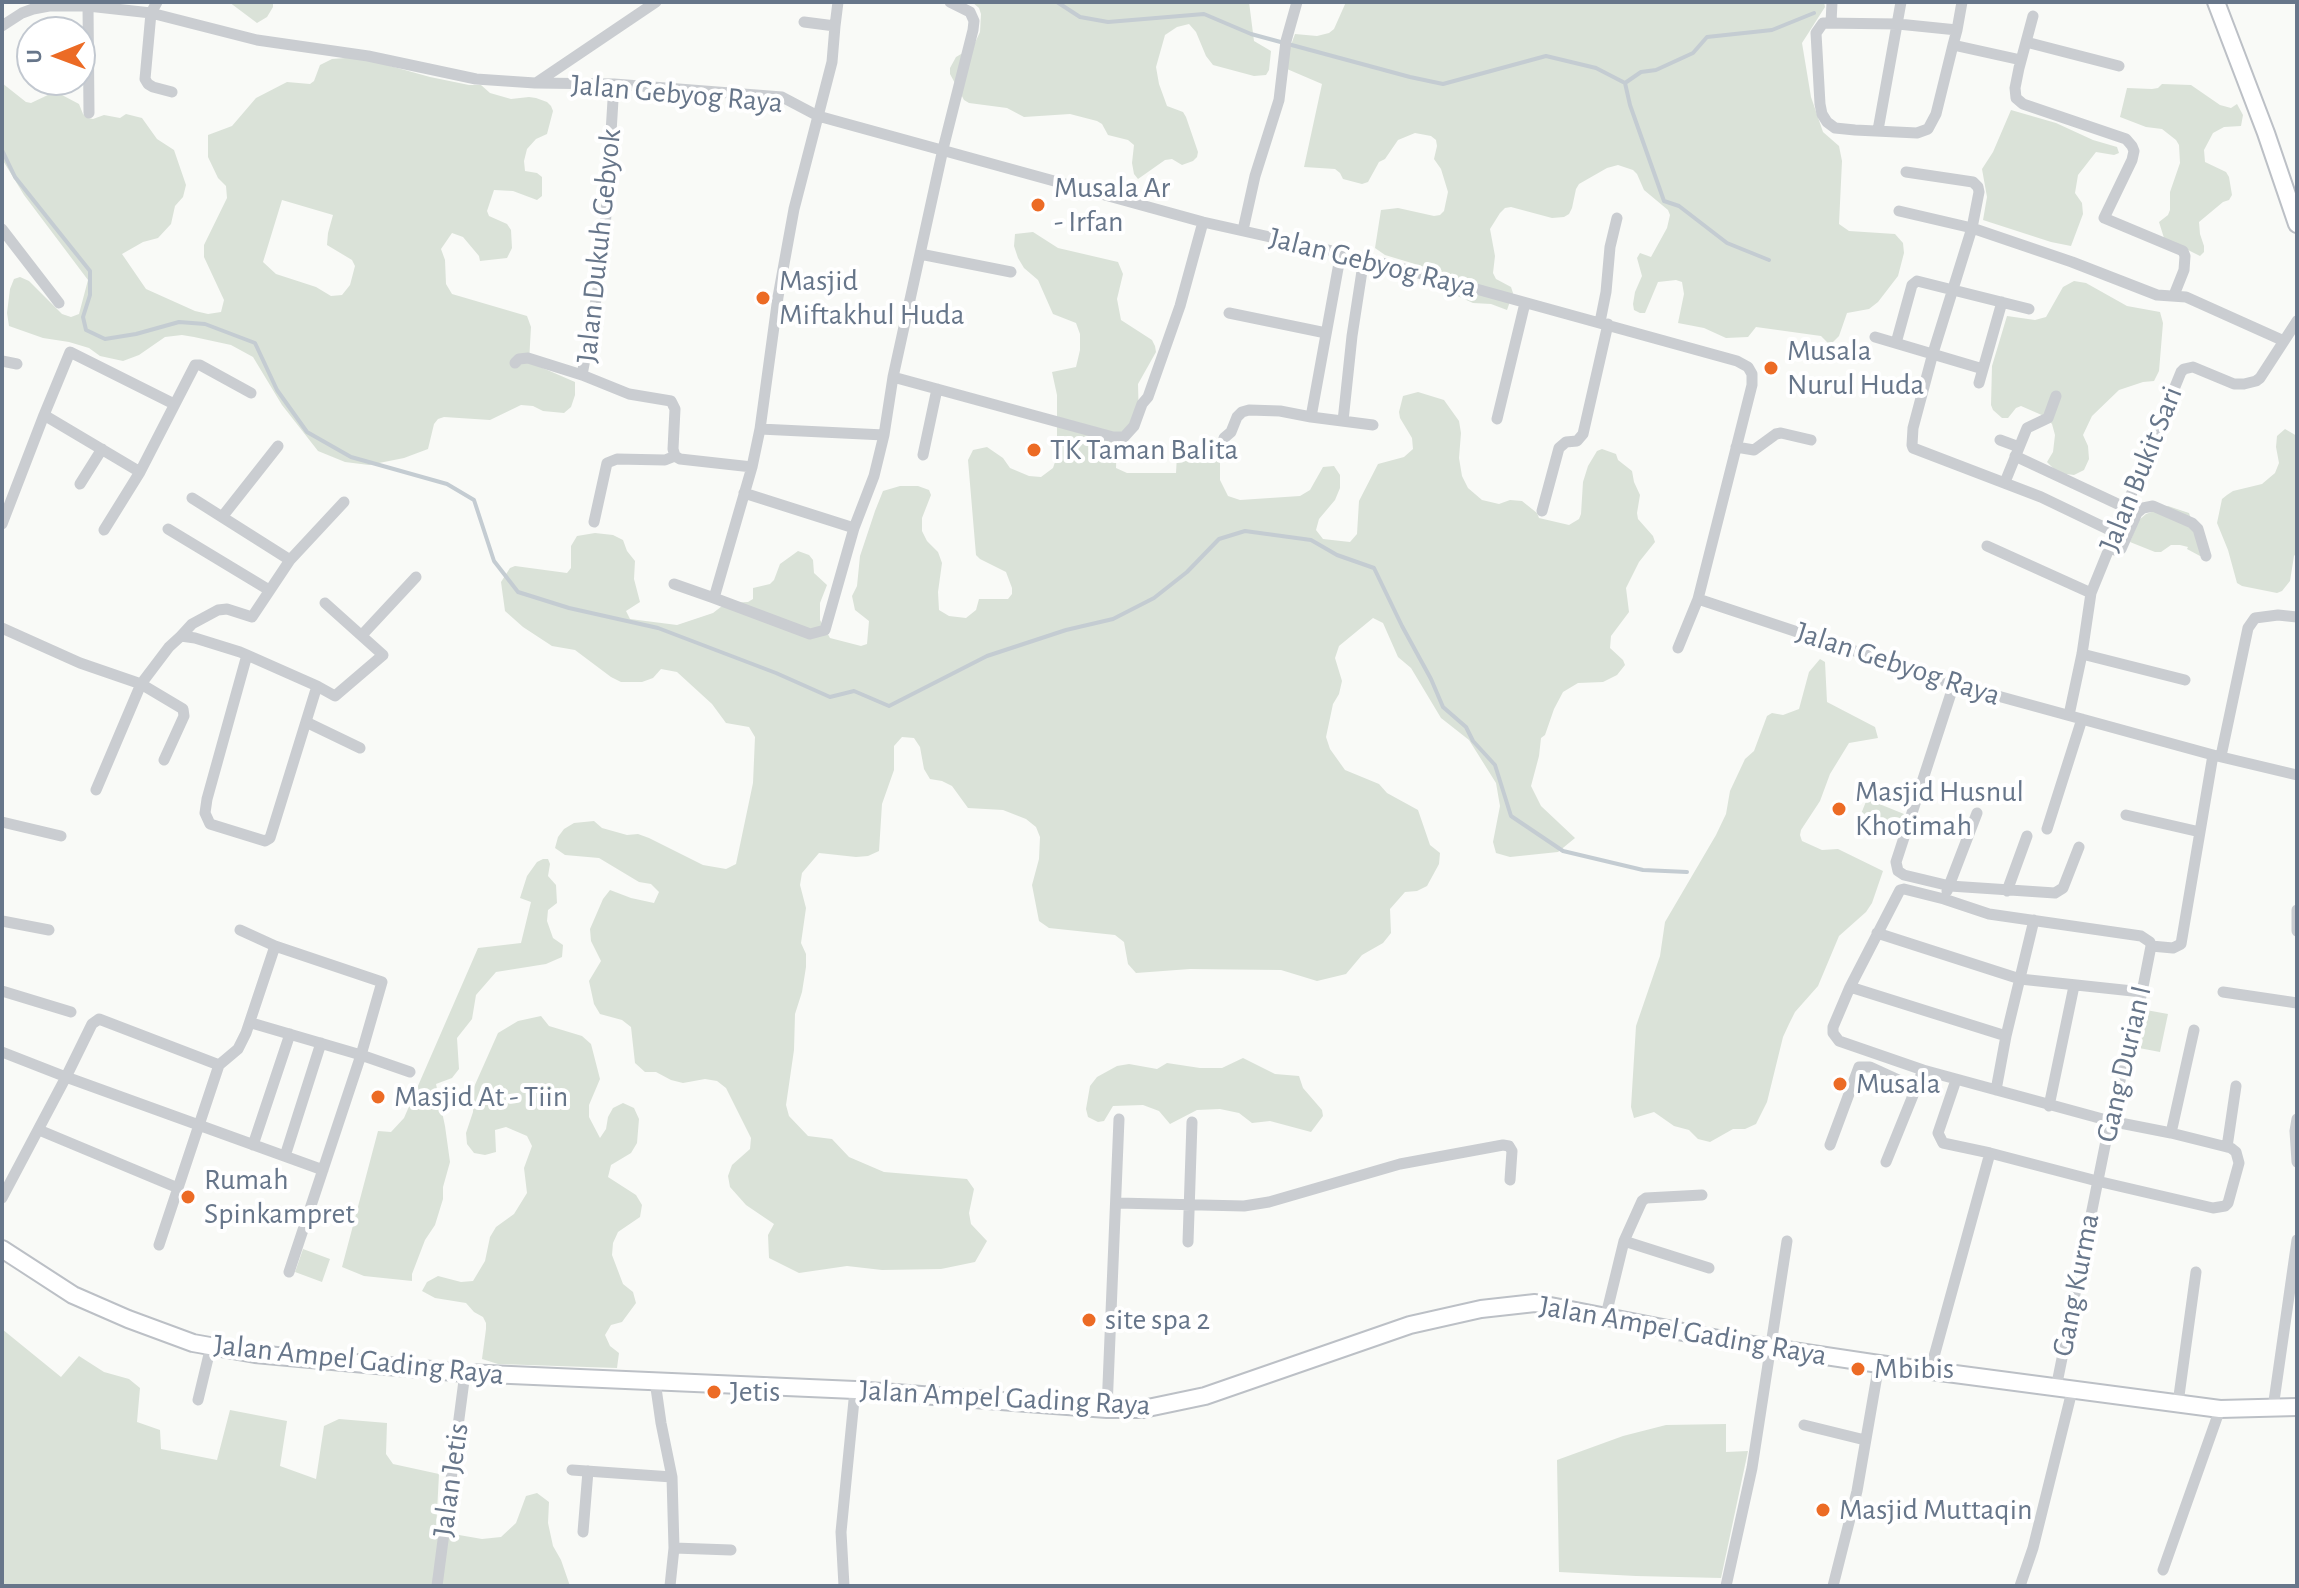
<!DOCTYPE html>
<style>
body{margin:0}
#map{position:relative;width:2299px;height:1588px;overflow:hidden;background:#f9faf7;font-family:"Alegreya Sans",sans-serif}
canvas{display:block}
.frame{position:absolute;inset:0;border:4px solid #67768a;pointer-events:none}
.north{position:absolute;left:16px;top:16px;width:80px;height:80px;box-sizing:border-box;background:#fff;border:2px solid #c2c8d0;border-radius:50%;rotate:269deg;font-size:22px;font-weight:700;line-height:32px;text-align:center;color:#67768a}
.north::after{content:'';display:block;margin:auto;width:28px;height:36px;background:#ec6b25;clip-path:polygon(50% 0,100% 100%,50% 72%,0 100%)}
</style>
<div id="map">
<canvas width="2299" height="1588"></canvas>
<div class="frame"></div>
<div class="north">U</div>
</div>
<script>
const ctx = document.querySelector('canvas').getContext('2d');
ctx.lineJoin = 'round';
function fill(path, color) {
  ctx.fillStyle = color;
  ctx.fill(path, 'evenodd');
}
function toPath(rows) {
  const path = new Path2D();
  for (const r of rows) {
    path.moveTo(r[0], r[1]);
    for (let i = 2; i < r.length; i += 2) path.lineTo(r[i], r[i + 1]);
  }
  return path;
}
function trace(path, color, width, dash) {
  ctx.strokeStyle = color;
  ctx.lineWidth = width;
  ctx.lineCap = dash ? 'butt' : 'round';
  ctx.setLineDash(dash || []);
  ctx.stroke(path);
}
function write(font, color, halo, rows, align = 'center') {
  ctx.font = font + ' "Alegreya Sans",sans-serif';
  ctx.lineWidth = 8;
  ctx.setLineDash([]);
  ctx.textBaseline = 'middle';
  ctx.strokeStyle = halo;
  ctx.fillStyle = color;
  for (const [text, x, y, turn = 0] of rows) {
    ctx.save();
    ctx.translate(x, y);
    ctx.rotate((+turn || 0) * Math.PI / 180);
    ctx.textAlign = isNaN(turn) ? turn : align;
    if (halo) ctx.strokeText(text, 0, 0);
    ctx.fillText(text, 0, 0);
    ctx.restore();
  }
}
fill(toPath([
 [229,2,273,2,273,7,267,17,257,23],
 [972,2,1249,2,1254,41,1271,51,1269,70,1266,75,1254,76,1213,65,1206,56,1196,32,1189,24,1177,27,1165,35,1156,67,1159,84,1167,106,1183,112,1186,117,1198,152,1197,157,1193,161,1182,165,1172,159,1165,160,1138,179,1134,174,1132,163,1134,145,1128,140,1108,135,1102,124,1097,121,1070,114,1024,117,1007,108,969,103,964,100,950,74,950,68,956,57,973,47,980,32,981,14,979,8],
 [1346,2,1824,2,1825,7,1802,43,1811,97,1823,132,1839,146,1842,161,1839,224,1849,231,1895,234,1903,243,1904,253,1898,276,1878,302,1869,309,1847,313,1839,336,1830,345,1821,336,1756,327,1748,337,1726,338,1704,328,1678,323,1684,294,1682,282,1676,280,1658,282,1645,313,1640,313,1634,310,1633,304,1635,292,1642,276,1637,258,1640,253,1651,257,1667,228,1670,215,1668,210,1644,190,1637,174,1633,170,1618,165,1607,168,1579,184,1576,189,1572,208,1569,214,1564,217,1552,218,1511,207,1505,208,1500,213,1490,229,1495,256,1493,273,1496,279,1511,287,1513,293,1507,310,1491,304,1473,303,1451,293,1435,270,1385,255,1375,248,1381,210,1398,208,1434,216,1440,215,1444,211,1448,192,1441,169,1434,159,1437,146,1436,140,1431,136,1415,133,1398,140,1385,159,1379,162,1368,182,1362,184,1343,179,1340,173,1335,169,1304,167,1322,84,1287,69,1287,56,1295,34,1317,36,1329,33,1334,29],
 [358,57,430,77,469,85,481,85,490,93,511,99,529,97,536,98,547,102,551,106,553,111,547,134,536,139,527,149,524,161,525,171,537,173,542,177,542,196,537,200,513,191,494,190,487,211,489,216,507,224,511,230,512,248,507,258,480,261,479,256,463,237,452,233,441,249,445,260,446,284,452,294,527,316,531,327,529,362,575,382,575,395,571,407,564,413,543,411,533,406,521,405,490,420,444,417,438,419,434,424,428,449,404,458,369,465,345,462,318,451,282,405,253,357,231,345,194,337,182,335,165,337,139,355,123,361,100,356,89,348,69,342,43,338,9,326,7,313,10,289,14,279,20,277,29,281,62,314,71,317,79,314,88,280,24,195,2,159,2,83,26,102,31,103,50,94,62,95,79,104,83,114,88,118,93,119,104,115,120,118,126,114,142,118,157,139,174,150,186,185,183,197,175,206,171,224,158,238,143,242,122,254,146,289,195,311,208,314,221,312,224,300,204,257,204,245,227,198,226,186,218,178,208,157,208,135,232,126,256,98,287,82,310,84,314,81,320,65,332,59],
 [282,200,333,215,328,233,327,245,352,260,355,266,350,285,342,295,331,296,316,287,276,274,263,262],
 [2162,84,2191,85,2220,105,2231,108,2237,104,2243,115,2241,126,2224,127,2213,133,2204,150,2205,162,2226,172,2229,177,2232,195,2229,200,2223,202,2199,222,2200,234,2204,246,2204,252,2200,256,2164,238,2159,222,2168,215,2170,210,2170,192,2180,163,2179,145,2176,140,2162,129,2146,127,2120,117,2127,88,2152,89,2158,88],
 [2011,110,2056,123,2093,140,2117,147,2119,153,2114,155,2096,152,2078,175,2075,193,2082,203,2083,214,2071,246,2051,242,1983,220,1987,197,1982,169,1993,152],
 [1033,232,1058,248,1118,262,1123,274,1117,299,1121,320,1152,340,1155,346,1156,352,1138,384,1139,421,1120,433,1117,438,1116,468,1127,473,1176,473,1177,455,1180,450,1213,439,1220,448,1220,480,1228,496,1240,500,1300,496,1310,490,1323,467,1334,466,1340,475,1340,488,1335,500,1319,519,1316,530,1323,539,1350,542,1357,534,1359,501,1378,464,1404,457,1413,449,1412,438,1400,418,1399,412,1403,396,1418,392,1444,400,1459,421,1461,433,1459,458,1462,476,1468,488,1482,500,1499,504,1510,500,1522,501,1537,513,1539,518,1569,525,1579,519,1581,514,1583,482,1588,466,1597,451,1602,449,1616,454,1618,460,1632,471,1634,482,1640,495,1637,513,1638,519,1653,536,1655,542,1639,562,1626,588,1629,612,1611,636,1610,648,1623,660,1625,665,1617,675,1603,682,1578,683,1563,692,1554,709,1545,735,1541,738,1539,756,1531,786,1541,806,1575,838,1558,852,1510,857,1496,853,1493,842,1500,806,1496,783,1469,740,1441,718,1411,668,1398,657,1383,623,1373,618,1339,646,1335,658,1342,681,1339,694,1333,704,1326,737,1330,749,1345,770,1379,784,1387,793,1418,810,1430,845,1440,853,1439,864,1427,886,1417,891,1405,892,1390,909,1391,933,1383,943,1362,955,1346,974,1317,981,1281,970,1190,969,1136,973,1128,964,1124,942,1115,935,1049,928,1039,921,1032,885,1039,859,1040,837,1036,827,1026,819,1003,810,968,808,952,786,942,781,930,779,924,769,920,747,914,738,902,737,894,746,894,770,882,804,879,851,868,856,856,857,819,853,802,873,800,885,806,908,801,943,806,954,806,967,802,992,795,1014,794,1050,786,1105,789,1116,808,1136,832,1139,849,1157,884,1172,967,1179,974,1189,969,1213,971,1224,987,1241,975,1262,941,1269,882,1270,847,1266,799,1273,769,1258,768,1235,774,1224,746,1205,730,1187,728,1176,732,1165,750,1149,751,1138,726,1088,717,1081,705,1079,683,1083,671,1080,656,1072,645,1072,635,1063,631,1027,622,1020,600,1014,594,1004,589,981,601,961,591,941,590,929,603,899,610,890,631,898,654,903,659,892,651,884,639,882,599,858,565,855,555,848,558,837,564,829,574,823,594,821,602,828,627,835,638,834,649,838,703,865,726,869,736,864,753,783,755,737,749,727,726,723,712,704,677,672,661,669,653,678,642,682,621,682,611,677,575,650,552,646,523,627,505,611,501,582,510,568,515,566,567,573,571,568,571,546,577,536,595,533,613,535,623,540,627,551,635,561,634,579,640,602,626,611,630,619,677,625,713,613,726,603,748,602,753,599,753,588,770,584,774,580,780,564,798,551,809,555,813,560,814,573,827,585,820,603,820,620,830,638,861,646,867,644,869,621,855,610,852,596,857,586,860,556,875,511,883,491,900,486,918,486,929,490,931,495,922,518,922,531,927,541,938,552,942,563,938,592,939,610,949,616,966,618,976,610,979,599,1008,599,1012,594,1012,588,1006,572,980,559,976,555,968,460,973,450,987,447,1003,458,1010,468,1029,476,1041,477,1053,468,1057,456,1057,395,1052,372,1076,367,1080,350,1080,334,1076,323,1053,314,1038,280,1024,268,1018,258,1014,246,1015,234],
 [2074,281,2086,283,2127,306,2160,312,2163,323,2159,371,2154,381,2143,382,2119,390,2092,416,2083,435,2088,446,2089,459,2084,470,2074,475,2058,473,2047,462,2053,452,2055,435,2052,424,2044,416,2021,406,2016,408,2008,418,2002,418,1993,410,1991,405,1992,366,2007,316,2035,320,2046,317,2063,287],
 [2285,429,2297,436,2297,552,2294,556,2290,581,2282,591,2277,593,2242,586,2237,583,2228,550,2217,523,2222,499,2227,495,2233,491,2262,484,2275,473,2279,463,2276,447,2277,436],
 [2168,506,2189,513,2203,555,2200,556,2187,549,2188,547,2180,545,2171,545,2161,552,2155,552,2130,542,2139,520,2146,514],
 [1820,659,1825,662,1827,702,1875,727,1878,738,1849,743,1830,774,1820,801,1801,830,1800,835,1802,841,1822,850,1838,849,1883,871,1872,903,1866,912,1839,936,1818,986,1795,1012,1789,1024,1783,1037,1767,1102,1756,1124,1745,1129,1733,1129,1710,1142,1698,1139,1689,1130,1674,1126,1654,1112,1634,1118,1631,1107,1636,1026,1660,956,1665,922,1716,835,1726,814,1730,791,1745,759,1754,751,1767,716,1772,713,1783,715,1799,709,1809,672],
 [1867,799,1904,814,1898,830,1861,814],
 [543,859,548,859,550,864,548,876,556,885,557,903,548,910,547,921,553,938,563,945,562,957,546,964,496,972,476,995,472,1019,457,1038,459,1069,452,1078,436,1084,445,1126,450,1162,443,1187,443,1199,435,1225,425,1240,412,1274,412,1281,364,1276,342,1267,378,1131,391,1132,404,1118,478,948,521,943,531,902,520,898,527,876,537,862],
 [2146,1010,2168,1014,2160,1052,2139,1048],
 [541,1016,549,1026,582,1036,591,1044,600,1079,589,1105,589,1117,600,1138,606,1129,608,1117,613,1108,623,1103,634,1108,639,1119,637,1143,631,1153,611,1165,608,1177,636,1195,642,1205,640,1217,618,1232,613,1243,612,1255,623,1284,633,1292,636,1303,622,1322,611,1325,605,1335,610,1346,619,1353,617,1368,498,1364,482,1359,486,1329,486,1323,483,1317,474,1312,466,1303,435,1298,422,1291,427,1282,438,1276,461,1282,473,1281,485,1261,490,1237,496,1227,514,1214,527,1193,524,1168,532,1146,527,1136,506,1127,495,1130,496,1152,485,1155,474,1153,467,1144,466,1133,473,1112,474,1087,498,1033,518,1021],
 [1243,1058,1275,1074,1299,1076,1303,1088,1322,1110,1323,1116,1311,1132,1270,1121,1252,1123,1239,1113,1220,1109,1197,1110,1170,1124,1159,1111,1143,1105,1113,1106,1104,1121,1098,1122,1088,1117,1086,1109,1090,1086,1097,1077,1117,1066,1129,1064,1157,1069,1167,1063,1200,1068,1222,1068],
 [303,1249,330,1259,322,1282,295,1272],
 [2,1329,61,1377,79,1356,104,1372,129,1379,140,1388,137,1422,160,1430,161,1449,217,1460,230,1410,287,1421,280,1466,316,1479,324,1426,339,1419,387,1423,386,1454,393,1464,439,1474,436,1531,482,1539,501,1537,516,1523,526,1496,537,1493,549,1502,548,1523,553,1546,561,1560,570,1586,2,1586],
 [1726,1424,1726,1452,1748,1451,1721,1578,1636,1576,1559,1572,1557,1460,1623,1436,1666,1425]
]), '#dae2d8');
trace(toPath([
 [1057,2,1080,17,1108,22,1204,14,1251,34,1410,77,1443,84,1546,56,1596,68,1625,83,1630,105,1664,201,1679,206,1727,243,1769,260],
 [1625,83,1641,72,1656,70,1693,53,1707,37,1772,30,1814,13],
 [2,150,15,177,90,271,90,295,83,317,86,330,105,339,136,334,179,322,205,324,255,343,277,390,307,432,351,457,447,484,474,500,494,561,518,592,569,608,658,628,776,673,830,697,854,691,889,706,987,656,1066,630,1113,619,1154,598,1187,572,1219,539,1245,531,1311,540,1337,555,1374,568,1402,626,1431,679,1443,707,1466,727,1473,741,1495,765,1511,816,1563,851,1643,870,1687,872]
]), '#c4ccd2', 4);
const secondary = toPath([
 [2216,2,2266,133,2297,224],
 [2,1249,73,1295,128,1319,193,1343,255,1354,465,1373,855,1390,1107,1409,1143,1409,1205,1396,1410,1325,1481,1309,1535,1303,1739,1343,1879,1364,2220,1409,2297,1407]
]);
trace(secondary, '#bcc0c6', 20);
trace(toPath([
 [157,2,151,13,145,79,148,84,153,87,172,92],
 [88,6,89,113],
 [2033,16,2019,68,2015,88,2016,98,2023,104,2126,139,2132,146,2134,151,2132,160,2104,218,2183,251,2185,256,2184,270,2174,295],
 [804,22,835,26,832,62,794,209,778,297,760,429,752,467,714,598,810,634,825,630,854,528,874,476,884,435,893,377,943,149,973,30,974,21,970,12,950,2],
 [1831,23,1832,2],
 [2,26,22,13,33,9,49,6,88,6,151,13,257,40,368,56,476,79,535,83,614,84,782,97,818,116,1203,222,1364,258,1737,361,1748,367,1752,374,1752,385,1698,599,1954,684,2213,755,2297,775],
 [835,26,838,2],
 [1957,30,1898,24,1823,23,1816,33,1820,104,1822,114,1827,122,1835,128,1855,130,1917,133,1928,129,1936,114,1953,45,1957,30,1962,2],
 [2026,42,2119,66],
 [1953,45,2021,60],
 [536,83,656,2],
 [1878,130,1901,2],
 [1906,172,1973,182,1978,187,1979,192,1972,228,1933,353,1913,428,1912,445,1913,448,2041,497,2116,533],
 [1899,211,1972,228,2072,262,2157,295,2186,297,2284,341],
 [2,229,59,303],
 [1243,230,1255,176,1279,100,1286,41,1297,2],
 [920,254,1011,272],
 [1229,313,1326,333],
 [1600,322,1606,292,1610,247,1617,218],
 [1875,337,1983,369],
 [1896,343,1912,285,1917,281,2029,309],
 [2,361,17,364],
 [515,363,519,359,528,358,582,375,629,394,671,401,675,409,673,449,675,456,680,459,752,467],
 [582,375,603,262,614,84],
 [893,377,1113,437,1124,437,1134,426,1142,404,1148,397,1180,306,1203,222],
 [1979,383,2002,302],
 [44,415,70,352,174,404],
 [1311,417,1373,425],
 [1497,419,1525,303],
 [1343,421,1352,336,1364,258],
 [760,429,884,435],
 [1224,438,1231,432,1237,417,1242,412,1249,410,1280,411,1311,417,1341,252],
 [2000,440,2019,447],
 [1736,447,1754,450,1776,434,1781,433,1811,440],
 [923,455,937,389],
 [2015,456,2137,513,2143,508,2153,506,2192,523,2198,529,2206,556],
 [2005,482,2027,428,2048,418,2056,396],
 [80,484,102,449],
 [744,493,854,528],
 [192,498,290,560],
 [1542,511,1559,448,1566,442,1577,441,1583,434,1608,324],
 [222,517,278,446],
 [594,522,607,463,617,459,665,460,675,456],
 [2,524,44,415,140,472],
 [168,529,269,590],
 [104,530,140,472,195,365,200,365,251,393],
 [1987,546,2091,593],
 [2109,548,2118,551,2121,549,2137,513],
 [674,584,714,598],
 [2,628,80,663,141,684,183,709,184,716,164,760],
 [362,635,416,577],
 [181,636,192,624,218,610,227,609,252,617,290,560,344,502],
 [1678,648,1698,599],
 [2082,654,2185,680],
 [1954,684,1896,862,1898,871,1904,875,1950,886,2055,893,2063,888,2079,847],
 [317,686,335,696,383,655,325,603],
 [2069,715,2082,654,2091,593,2181,372,2184,369,2193,367,2234,384,2244,384,2256,381,2260,378,2297,321],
 [306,722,360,748],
 [2221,756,2248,628,2255,618,2278,615,2297,617],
 [96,790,141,684,169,647,181,636,195,638,240,652,247,655,317,686,270,838,265,841,210,824,205,813,207,799,247,655],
 [2126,815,2200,832],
 [2,822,61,836],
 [2047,829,2082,719],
 [1947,891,1977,813],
 [2007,891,2027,836],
 [2297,910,2297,931],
 [2,921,49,930],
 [1877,933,2020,979,2142,992],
 [275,946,382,982,361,1055,289,1272],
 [2151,946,2173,948,2181,944,2213,755],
 [1850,987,2006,1036],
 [2,991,71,1012],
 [2223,992,2297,1003],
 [255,1024,361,1055,410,1072],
 [2,1052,66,1077,92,1024,99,1019,219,1065],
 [219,1065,238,1049,246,1033,275,946,240,930],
 [1923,1070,1839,1041,1833,1033,1833,1027,1850,987,1900,890,1904,889,1944,899,1989,914,2141,936,2150,942,2151,946],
 [1996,1090,2006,1036,2034,920],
 [2049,1106,2074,986],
 [2297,1119,2295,1131,2297,1162],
 [39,1130,178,1188],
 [2171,1133,2194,1030],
 [253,1145,290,1034],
 [1830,1145,1859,1067,1870,1067,1916,1088,1923,1070,2110,1121,2171,1133,2231,1148,2236,1152,2239,1163,2228,1203,2225,1206,2213,1208,2097,1181,1990,1153,1943,1143,1938,1133,1956,1080],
 [2227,1147,2236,1086],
 [285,1156,321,1043],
 [1886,1162,1916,1088],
 [2,1198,66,1077,323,1170],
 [1117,1203,1244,1206,1269,1202,1400,1164,1503,1145,1509,1146,1512,1151,1510,1180],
 [1624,1241,1709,1268],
 [1188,1242,1192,1122],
 [159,1245,219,1065],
 [1606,1315,1624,1241,1642,1201,1646,1198,1702,1195],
 [1930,1371,1990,1153],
 [655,1381,661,1423,672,1477,674,1548,670,1586],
 [2056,1388,2110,1121,2142,992,2151,946],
 [198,1400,211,1346],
 [2178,1403,2196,1272],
 [2273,1408,2297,1240],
 [1107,1409,1119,1119],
 [1804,1425,1865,1440],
 [572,1470,672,1477],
 [583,1532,588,1471],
 [674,1548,731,1550],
 [2163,1570,2220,1409],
 [437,1586,465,1373],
 [844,1586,841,1532,855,1390],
 [1726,1586,1752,1468,1787,1241],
 [1833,1586,1857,1491,1879,1364],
 [2020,1586,2033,1548,2072,1391]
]), '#cacdd1', 11);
trace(secondary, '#fff', 16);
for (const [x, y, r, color] of [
 [1038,205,8,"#ec6b25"],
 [763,298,8,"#ec6b25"],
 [1771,368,8,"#ec6b25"],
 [1034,450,8,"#ec6b25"],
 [1839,809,8,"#ec6b25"],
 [1840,1084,8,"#ec6b25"],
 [378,1097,8,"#ec6b25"],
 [188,1197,8,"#ec6b25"],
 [1089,1320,8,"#ec6b25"],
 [1858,1369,8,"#ec6b25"],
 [714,1392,8,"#ec6b25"],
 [1823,1510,8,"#ec6b25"]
]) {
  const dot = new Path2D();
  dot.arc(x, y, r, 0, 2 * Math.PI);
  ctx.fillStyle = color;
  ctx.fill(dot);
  trace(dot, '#fff', 3);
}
write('30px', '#67768a', '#fff', [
 ["Jalan Gebyog Raya",677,94,5],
 ["Jalan Dukuh Gebyok",599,246,-84],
 ["Jalan Gebyog Raya",1373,263,14],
 ["Jalan Bukit Sari",2141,469,-68],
 ["Jalan Gebyog Raya",1898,664,18],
 ["Gang Durian I",2124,1064,-77],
 ["Gang Kurma",2076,1285,-79],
 ["Jalan Ampel Gading Raya",1683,1331,10],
 ["Jalan Ampel Gading Raya",359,1360,6],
 ["Jalan Ampel Gading Raya",1005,1398,3],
 ["Jalan Jetis",451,1480,-82]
]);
write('30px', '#67768a', '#fff', [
 ["Musala Ar",1054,188],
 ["- Irfan",1054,222],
 ["Masjid",779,281],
 ["Miftakhul Huda",779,315],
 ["Musala",1787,351],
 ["Nurul Huda",1787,385],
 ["TK Taman Balita",1050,450],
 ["Masjid Husnul",1855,792],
 ["Khotimah",1855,826],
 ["Musala",1856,1084],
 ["Masjid At - Tiin",394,1097],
 ["Rumah",204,1180],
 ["Spinkampret",204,1214],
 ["site spa 2",1105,1320],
 ["Mbibis",1874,1369],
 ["Jetis",730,1392],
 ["Masjid Muttaqin",1839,1510]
], 'left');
</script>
